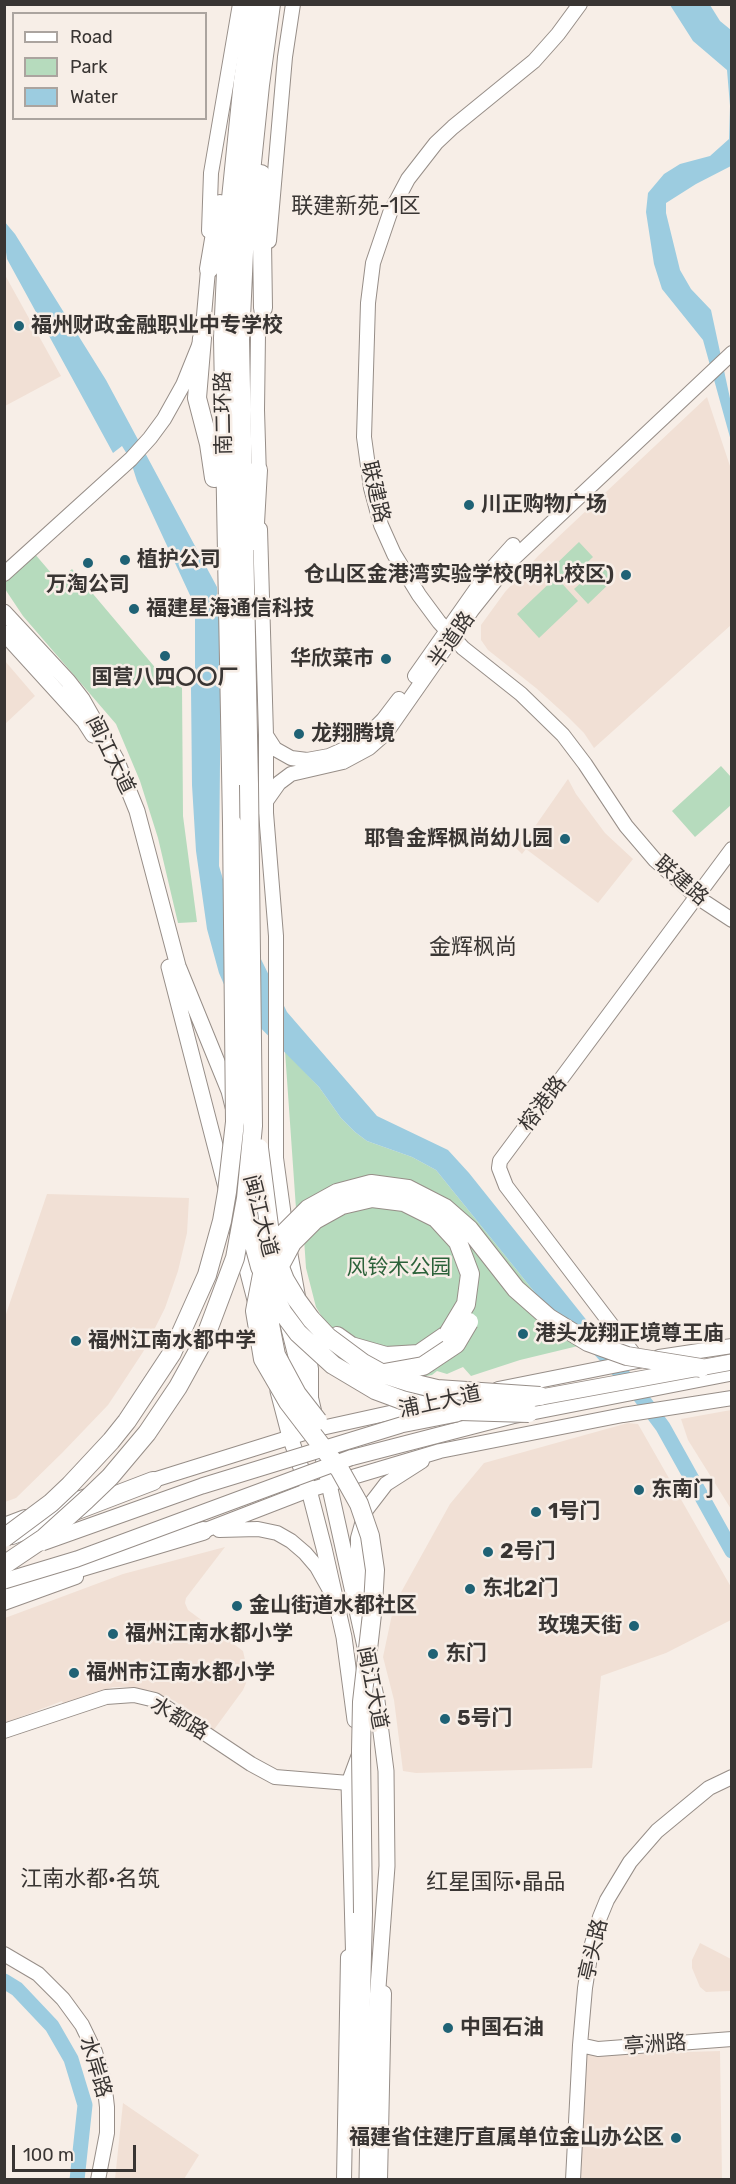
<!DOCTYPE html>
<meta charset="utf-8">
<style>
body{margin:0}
#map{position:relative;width:736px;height:2184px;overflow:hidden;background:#f7eee7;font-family:Rubik,sans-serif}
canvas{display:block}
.frame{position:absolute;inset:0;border:6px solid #393533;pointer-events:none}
.legend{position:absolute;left:12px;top:12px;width:195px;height:108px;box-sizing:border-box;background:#f7eee7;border:2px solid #aba49f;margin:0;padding:8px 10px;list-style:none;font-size:18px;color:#393533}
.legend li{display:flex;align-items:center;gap:12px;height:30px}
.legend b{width:30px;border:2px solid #aba49f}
.scale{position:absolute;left:12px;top:2145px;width:124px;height:27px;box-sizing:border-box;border:3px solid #393533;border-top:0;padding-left:8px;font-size:18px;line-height:21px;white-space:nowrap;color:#393533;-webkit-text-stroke:4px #f7eee7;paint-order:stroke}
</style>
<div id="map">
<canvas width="736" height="2184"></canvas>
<div class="frame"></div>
<ul class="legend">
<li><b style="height:8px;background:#fff"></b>Road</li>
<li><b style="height:16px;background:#b6dbbd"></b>Park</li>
<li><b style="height:16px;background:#9ccce0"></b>Water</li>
</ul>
<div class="scale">100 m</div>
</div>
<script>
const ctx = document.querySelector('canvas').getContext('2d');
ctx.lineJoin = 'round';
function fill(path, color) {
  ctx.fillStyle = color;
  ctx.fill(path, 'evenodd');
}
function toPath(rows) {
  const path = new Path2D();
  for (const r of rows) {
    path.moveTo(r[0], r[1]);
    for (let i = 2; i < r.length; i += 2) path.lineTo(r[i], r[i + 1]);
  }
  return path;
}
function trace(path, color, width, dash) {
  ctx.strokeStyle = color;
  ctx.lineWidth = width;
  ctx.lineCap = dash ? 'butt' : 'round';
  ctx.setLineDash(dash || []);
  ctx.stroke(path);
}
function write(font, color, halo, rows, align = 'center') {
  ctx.font = font + ' Rubik,"Noto Sans SC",sans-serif';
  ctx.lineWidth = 5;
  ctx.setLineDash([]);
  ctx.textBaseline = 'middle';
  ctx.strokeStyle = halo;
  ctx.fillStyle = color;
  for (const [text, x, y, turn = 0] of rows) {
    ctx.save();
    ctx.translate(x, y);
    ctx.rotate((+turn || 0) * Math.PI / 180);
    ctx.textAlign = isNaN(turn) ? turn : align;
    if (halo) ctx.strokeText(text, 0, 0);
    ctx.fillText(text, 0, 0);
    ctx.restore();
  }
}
fill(toPath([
 [5,275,61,376,5,406,4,406],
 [707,397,731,469,731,625,594,748,584,733,568,717,536,688,488,650,481,640,481,625,505,592,538,556],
 [5,661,35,696,5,724,4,724],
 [568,779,576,794,605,833,633,859,598,903,526,849,522,854,515,847,515,842,524,832,529,835],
 [47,1194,189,1198,187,1233,178,1271,165,1308,143,1352,120,1387,108,1405,62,1453,16,1498,5,1502,5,1317],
 [731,1410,732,1410,731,1509,688,1440,681,1419],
 [628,1423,638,1424,731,1587,731,1620,666,1653,601,1676,592,1768,416,1773,403,1771,394,1700,383,1657,394,1605,450,1504,484,1463],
 [225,1547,186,1598,185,1603,188,1610,243,1651,247,1669,246,1683,243,1690,213,1731,175,1701,152,1691,129,1687,113,1687,64,1705,62,1701,5,1723,5,1618,123,1574],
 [700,1943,731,1959,731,1991,706,1992,700,1987,692,1968,692,1960],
 [720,2051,722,2179,581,2180,586,2055],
 [123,2103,199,2155,184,2179,115,2179]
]), '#f1e0d5');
fill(toPath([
 [579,542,593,557,567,581,553,567],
 [34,553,58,581,72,569,169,684,182,687,183,816,197,922,178,923,158,838,140,781,116,724,23,616,5,589,5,581],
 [601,565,614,579,588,604,574,589],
 [556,577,578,601,539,638,517,614],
 [721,766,731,777,731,805,695,837,672,811],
 [285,1051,319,1087,341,1118,355,1132,367,1141,412,1157,436,1170,578,1346,520,1360,471,1376,463,1367,447,1374,437,1371,432,1375,420,1377,336,1334,322,1317,316,1307,306,1268,303,1224,297,1223]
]), '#b6dbbd');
fill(toPath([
 [670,5,710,5,720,21,731,30,731,166,696,184,666,203,666,213,680,270,691,289,711,310,731,403,731,441,703,340,662,289,654,264,646,212,648,193,664,174,680,164,710,156,729,139,730,106,727,70,693,41],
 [4,221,15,234,106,380,217,587,221,660,219,866,225,886,287,1012,377,1116,448,1150,469,1173,604,1342,578,1346,436,1170,412,1157,367,1141,355,1132,341,1118,319,1087,229,996,219,973,207,929,196,851,192,785,191,688,195,677,195,606,137,481,130,459,122,446,113,453,7,259,5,245]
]), '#9ccce0');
trace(toPath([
 [595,1344,634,1388,663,1427,732,1551],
 [4,1981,17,1989,52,2026,71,2059,85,2105,77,2180]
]), '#9ccce0', 15);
const secondary = toPath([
 [580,4,558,34,534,61,453,127,436,143,408,179,390,213,373,263,368,303,364,437,371,488,381,525,394,554,419,595,439,622,463,648,521,694,563,735,585,764,626,826,655,860,697,897,732,920],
 [209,231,211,173,240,4],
 [269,241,285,57,293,4],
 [259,477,257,410,258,334,264,299],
 [260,529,266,735,266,813,276,936,276,1158,285,1224,311,1369,311,1400],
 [4,574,131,459,150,438,164,419,183,385,202,338,209,259],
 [415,676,486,575,513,545],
 [266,735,275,749,291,758,307,760,329,756,347,748,366,737,383,720,399,699],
 [267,800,279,783,291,774,343,762,369,748,386,733,472,610,511,561,732,353],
 [659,1357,732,1346],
 [639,1361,506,1186,499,1168,500,1161,732,849],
 [498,1389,638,1361],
 [144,1483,317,1429,467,1396],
 [49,1508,90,1495],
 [4,1525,25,1517],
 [219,1530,258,1529,277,1533,291,1541,305,1553,317,1567,331,1592],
 [203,1531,309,1490,440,1451,623,1415,732,1398],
 [358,1594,358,1538,366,1510,386,1484,422,1461],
 [4,1603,76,1577],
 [4,1731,106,1697,134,1695,155,1700,251,1764,275,1777,349,1783],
 [4,1954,38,1974,63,1999,82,2025,95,2052,104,2081,107,2107,107,2133,98,2180],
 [580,2045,598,2049,732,2039],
 [344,2180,348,1957],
 [380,2180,384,1993],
 [573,2180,580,2045,585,1988,592,1944,600,1917,607,1900,630,1862,657,1831,709,1788,732,1777]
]);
const primary = toPath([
 [4,612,68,681,82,699,116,759,137,811,178,966,229,1091,262,1222],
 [4,633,84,721,93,735],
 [169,967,256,1304],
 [287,1321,302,1380,311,1400,314,1413],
 [278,1391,290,1437,309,1490,324,1548,344,1637,355,1720],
 [323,1457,377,1701,386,1771,387,1866,368,2122,367,2180],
 [350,1458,512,1416,732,1373],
 [354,1970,349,1783,359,1756]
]);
const highway = toPath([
 [261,174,263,308],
 [209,269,220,204],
 [202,338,197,398,209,444,214,478],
 [254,541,258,470],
 [249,785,240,340,245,230,260,85,271,4],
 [232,823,223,338,228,228,243,81,254,4],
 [337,1336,351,1346,386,1356,419,1354,448,1334],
 [12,1535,153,1481],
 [4,1593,59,1574,203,1531],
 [358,2122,363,1913]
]);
trace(secondary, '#978e88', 16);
trace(primary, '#978e88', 17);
trace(highway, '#978e88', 20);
trace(secondary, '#fff', 14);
trace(primary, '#fff', 15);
trace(highway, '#fff', 18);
const primaryBridge = toPath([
 [487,1407,732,1362],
 [42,1543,202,1486,401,1425,457,1414],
 [4,1581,77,1559,350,1458]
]);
const highwayBridge = toPath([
 [259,1148,270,1234,276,1257,285,1280,297,1300,311,1319,328,1337,363,1363,383,1374,408,1382,437,1389,540,1396],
 [247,1219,260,1267,283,1313,298,1333,333,1365,375,1390,402,1400,429,1407,460,1411,529,1413],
 [384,1373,423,1366,456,1344,469,1322],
 [318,1421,297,1394,276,1355,268,1314,275,1275,292,1243,315,1220,342,1205,372,1198,404,1202,436,1218,458,1242,470,1274,466,1304,448,1334],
 [4,1538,51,1503,70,1485,111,1441,127,1421,172,1353,207,1275,222,1221,227,1192,235,1122,232,823],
 [4,1565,44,1538,86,1500,110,1477,147,1433,178,1387,205,1338,235,1258,246,1198,253,1126,249,785],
 [363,1913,361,1751,362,1702,373,1605,375,1570,370,1536,359,1504,340,1470,288,1402,263,1359,255,1311,263,1269,282,1235,308,1209,337,1193,371,1184,408,1189,445,1208,469,1229,516,1289,549,1318,588,1342,627,1356,701,1368]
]);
trace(primaryBridge, '#978e88', 17, []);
trace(highwayBridge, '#978e88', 20, []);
trace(primaryBridge, '#fff', 15);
trace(highwayBridge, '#fff', 18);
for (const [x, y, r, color] of [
 [19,326,6,"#1f6275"],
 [469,505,6,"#1f6275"],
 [125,560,6,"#1f6275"],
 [88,563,6,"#1f6275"],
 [626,575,6,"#1f6275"],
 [134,609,6,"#1f6275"],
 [165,656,6,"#1f6275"],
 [386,659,6,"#1f6275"],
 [299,734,6,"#1f6275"],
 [565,839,6,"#1f6275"],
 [523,1334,6,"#1f6275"],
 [76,1341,6,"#1f6275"],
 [639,1490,6,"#1f6275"],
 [536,1512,6,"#1f6275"],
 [488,1552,6,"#1f6275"],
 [470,1589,6,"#1f6275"],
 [237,1606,6,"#1f6275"],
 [634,1626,6,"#1f6275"],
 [113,1634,6,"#1f6275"],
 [433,1654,6,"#1f6275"],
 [74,1673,6,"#1f6275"],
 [445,1719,6,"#1f6275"],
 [448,2028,6,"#1f6275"],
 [676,2138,6,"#1f6275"]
]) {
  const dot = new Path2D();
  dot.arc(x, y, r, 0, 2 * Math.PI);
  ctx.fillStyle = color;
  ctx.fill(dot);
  trace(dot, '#f7eee7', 2);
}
write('bold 21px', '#393533', '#f7eee7', [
 ["福州财政金融职业中专学校",31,326],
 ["川正购物广场",481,505],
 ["植护公司",137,560],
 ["仓山区金港湾实验学校(明礼校区)",614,575,"right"],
 ["万淘公司",88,585,"center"],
 ["福建星海通信科技",146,609],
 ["华欣菜市",374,659,"right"],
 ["国营八四〇〇厂",165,678,"center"],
 ["龙翔腾境",311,734],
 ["耶鲁金辉枫尚幼儿园",553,839,"right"],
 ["港头龙翔正境尊王庙",535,1334],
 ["福州江南水都中学",88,1341],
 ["东南门",651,1490],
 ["1号门",548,1512],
 ["2号门",500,1552],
 ["东北2门",482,1589],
 ["金山街道水都社区",249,1606],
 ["玫瑰天街",622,1626,"right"],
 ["福州江南水都小学",125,1634],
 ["东门",445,1654],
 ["福州市江南水都小学",86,1673],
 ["5号门",457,1719],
 ["中国石油",460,2028],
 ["福建省住建厅直属单位金山办公区",664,2138,"right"]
], 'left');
write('21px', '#393533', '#f7eee7', [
 ["南二环路",224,413,-91],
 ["联建路",375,492,77],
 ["半道路",452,640,-55],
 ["闽江大道",110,755,64],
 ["联建路",681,881,41],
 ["榕港路",543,1104,-53],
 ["闽江大道",260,1216,76],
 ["浦上大道",440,1402,-12],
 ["闽江大道",372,1688,79],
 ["水都路",179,1719,31],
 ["亭头路",594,1950,-77],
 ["亭洲路",655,2045,-4],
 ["水岸路",95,2067,73]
]);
write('21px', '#2c623a', '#f7eee7', [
 ["风铃木公园",399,1268]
]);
write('22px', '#393533', '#f7eee7', [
 ["联建新苑-1区",356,207],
 ["金辉枫尚",473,948],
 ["江南水都·名筑",90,1880],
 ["红星国际·晶品",496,1883]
]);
</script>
